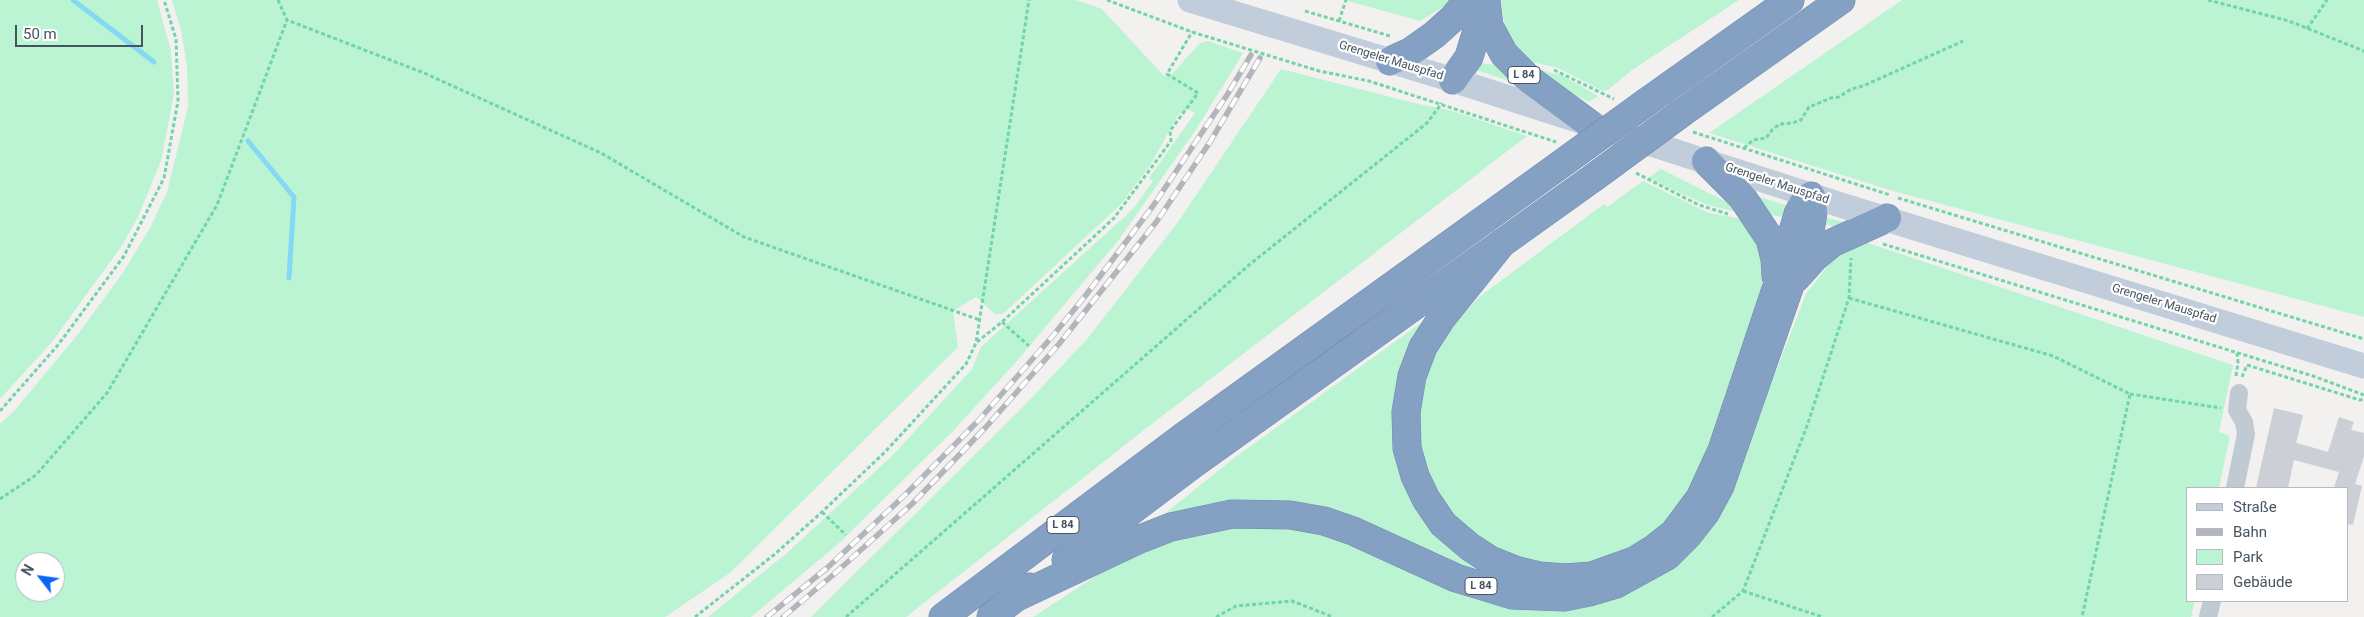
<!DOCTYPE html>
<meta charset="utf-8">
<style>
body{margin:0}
#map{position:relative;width:2364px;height:617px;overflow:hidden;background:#f3f0f0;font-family:Roboto,sans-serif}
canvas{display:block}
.legend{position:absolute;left:2186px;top:487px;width:162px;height:115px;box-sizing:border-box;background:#fff;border:1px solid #b5babf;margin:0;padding:6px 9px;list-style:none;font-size:15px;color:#465360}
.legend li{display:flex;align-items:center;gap:10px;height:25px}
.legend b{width:25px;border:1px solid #b5babf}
.north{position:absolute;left:15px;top:552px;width:50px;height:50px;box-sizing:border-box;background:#fff;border:1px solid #b5babf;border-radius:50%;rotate:300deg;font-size:14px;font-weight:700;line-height:20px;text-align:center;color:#465360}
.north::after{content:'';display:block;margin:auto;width:18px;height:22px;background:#0866f6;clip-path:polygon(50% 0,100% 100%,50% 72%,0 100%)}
.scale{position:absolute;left:15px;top:25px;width:128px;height:22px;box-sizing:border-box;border:2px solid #465360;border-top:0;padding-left:6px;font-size:15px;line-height:18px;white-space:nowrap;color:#465360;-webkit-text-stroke:4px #fff;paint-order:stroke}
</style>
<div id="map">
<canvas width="2364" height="617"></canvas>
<ul class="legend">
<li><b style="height:6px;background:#c1cddb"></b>Straße</li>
<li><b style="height:6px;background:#b2b5bb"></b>Bahn</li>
<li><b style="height:14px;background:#bbf4d3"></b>Park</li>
<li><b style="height:14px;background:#cccfd6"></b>Gebäude</li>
</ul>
<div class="north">N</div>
<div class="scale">50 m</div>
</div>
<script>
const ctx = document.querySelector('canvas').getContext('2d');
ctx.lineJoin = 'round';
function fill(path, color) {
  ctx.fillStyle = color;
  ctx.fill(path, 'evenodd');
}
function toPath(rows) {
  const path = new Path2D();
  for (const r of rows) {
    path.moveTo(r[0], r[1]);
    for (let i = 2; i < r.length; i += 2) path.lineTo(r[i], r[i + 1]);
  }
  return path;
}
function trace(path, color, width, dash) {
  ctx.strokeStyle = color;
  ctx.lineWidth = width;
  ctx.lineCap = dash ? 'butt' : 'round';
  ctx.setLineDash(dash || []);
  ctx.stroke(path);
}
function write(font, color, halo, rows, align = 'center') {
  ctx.font = font + ' Roboto,sans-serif';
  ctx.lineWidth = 4.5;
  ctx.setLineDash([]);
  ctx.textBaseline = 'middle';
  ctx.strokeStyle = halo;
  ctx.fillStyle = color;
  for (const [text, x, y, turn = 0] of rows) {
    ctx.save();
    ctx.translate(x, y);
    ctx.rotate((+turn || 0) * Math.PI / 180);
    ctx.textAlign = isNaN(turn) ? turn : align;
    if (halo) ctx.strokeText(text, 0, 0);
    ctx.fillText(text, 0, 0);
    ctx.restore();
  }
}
fill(toPath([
 [0,0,157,0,171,51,174,94,161,161,138,217,123,244,52,342,0,399],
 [172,0,1076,0,1102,9,1164,76,1172,74,1200,43,1208,41,1243,53,1197,128,1118,241,1016,362,953,431,838,544,751,617,708,617,788,552,893,455,972,369,981,347,1133,209,1153,181,1149,178,1195,113,1188,109,1178,115,1151,164,1121,204,1003,314,995,314,976,297,953,311,958,347,730,573,665,617,0,617,0,424,14,411,78,334,122,274,150,228,167,192,188,107,187,66,181,30],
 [25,562,55,562,55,592,25,592],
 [1344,0,1454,0,1420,21],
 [1501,0,1739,0,1632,70,1608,90,1603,91,1558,68,1528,61,1510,44,1503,17],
 [1902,0,2364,0,2364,317,1893,191,1709,133],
 [1474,63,1501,65,1518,84,1473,69],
 [1281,69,1414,103,1449,110,1527,136,1144,430,906,617,811,617,1023,407,1088,338,1178,222],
 [1537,69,1563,76,1598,96,1589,102,1564,90],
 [1661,169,1725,201,1741,213,1707,205,1648,178],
 [1643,181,1709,213,1749,220,1760,247,1763,276,1760,297,1710,445,1693,485,1673,514,1649,537,1618,555,1599,561,1577,565,1551,566,1525,560,1493,546,1473,533,1453,516,1436,493,1425,465,1418,433,1419,408,1427,370,1447,334,1479,297,1604,204,1607,207],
 [1747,193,1792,207,1790,218,1763,214],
 [1823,217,1848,223,1844,229,1820,223],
 [1850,237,2233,365,2219,432,2230,436,2219,488,2188,488,2188,601,2195,601,2191,617,1033,617,1099,574,1147,551,1197,533,1252,526,1314,532,1360,548,1466,596,1506,607,1545,611,1562,610,1595,604,1628,593,1654,579,1702,540,1730,488,1806,294],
 [1436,312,1401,447,1508,589,1375,531,1152,524,1234,458]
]), '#bbf4d3');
trace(toPath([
 [73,0,154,62],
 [248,141,294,197,289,278]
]), '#84d9f5', 5);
fill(toPath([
 [2274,408,2303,415,2296,443,2304,445,2328,452,2339,417,2354,422,2351,430,2364,433,2364,456,2355,484,2362,486,2353,525,2348,524,2348,488,2334,488,2339,472,2294,460,2288,488,2256,488]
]), '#cccfd6');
const highway = toPath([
 [1486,0,1489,26,1504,54,1530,80,1595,128],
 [1390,61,1410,52,1434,35,1453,18,1468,0],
 [1453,80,1469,57,1484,7],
 [1648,101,1790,0],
 [1683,112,1841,0],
 [1706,161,1742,197,1770,239,1775,259,1776,276],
 [1796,278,1815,257,1832,243,1887,218],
 [1066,560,1192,465,1593,178],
 [1015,598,1140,539,1171,527,1232,514,1290,515,1324,521,1353,531,1456,578,1512,595,1564,597,1589,592,1616,584,1667,556,1688,535,1706,512,1720,486,1811,225,1813,212,1811,196,1804,202,1798,214,1776,289,1722,450,1700,498,1674,533,1655,548,1634,561,1592,576,1565,578,1540,576,1515,570,1490,560,1470,547,1443,524,1426,499,1415,476,1407,448,1406,412,1412,376,1423,347,1441,319,1502,243],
 [943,617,1184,436,1557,167],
 [991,617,1029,587]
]);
trace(highway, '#6f8baf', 29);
trace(toPath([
 [278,0,287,20,424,73,601,153,744,237,980,320],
 [1107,0,1192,32,1319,71,1369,81,1556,142],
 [2208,0,2289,21,2364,51],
 [1305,11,1390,36],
 [1339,21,1346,0],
 [2307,29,2327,0],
 [1554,70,1614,99],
 [1693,132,1890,195],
 [1744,148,1753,140,1766,138,1772,130,1780,124,1792,123,1801,120,1809,107,1831,98,1839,97,1851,89,1863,86,1963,41],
 [1636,173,1699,205,1728,214],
 [1898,198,2364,339],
 [1883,244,2313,376,2364,395],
 [1849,298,2053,356,2130,394,2082,617],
 [1002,322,1029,346],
 [977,342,1002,322,1114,218,1171,141,1170,131,1198,93,1167,74,1192,32],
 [2236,376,2238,363,2237,353],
 [2242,377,2247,365,2360,400,2364,399],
 [2130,394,2221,408],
 [0,411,58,345,124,256,164,178,178,101,176,39,164,0],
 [0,499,36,475,107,393,217,205,287,20],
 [822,512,846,535],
 [1743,591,1823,617],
 [695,617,775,554,822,512,886,451,966,364,976,343,1029,0],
 [846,617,1249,265,1427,123,1442,103],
 [1216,617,1236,606,1292,601,1333,617],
 [1712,617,1743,591,1807,426,1849,298,1851,258]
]), '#70d5a7', 3, [4, 2.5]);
trace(toPath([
 [2235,488,2246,434,2244,422,2237,410,2239,393],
 [2208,617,2212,601]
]), '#c0cad3', 18);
trace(toPath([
 [1190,0,1453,80,1844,206,2364,366]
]), '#c1cddb', 25);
trace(highway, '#84a0c3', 28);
const rail = toPath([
 [767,617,827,568,904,496,978,421,1051,338,1086,295,1153,206,1227,95,1251,55],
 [783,617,833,575,912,504,986,427,1059,344,1157,221,1210,142,1260,58]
]);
trace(rail, '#b2b5bb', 5.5);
trace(rail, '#fff', 4, [11]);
const highwayBridge = toPath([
 [1557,167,1648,101],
 [1593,178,1683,112]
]);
trace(highwayBridge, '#6f8baf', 29, []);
trace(highwayBridge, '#84a0c3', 28);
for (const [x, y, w] of [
 [1524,75,32],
 [1063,525,32],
 [1481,586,32]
]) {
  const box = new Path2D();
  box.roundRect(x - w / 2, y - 8.5, w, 17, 4);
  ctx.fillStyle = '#fff';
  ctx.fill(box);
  trace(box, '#465360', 1);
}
write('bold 11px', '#465360', null, [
 ["L 84",1524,75],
 ["L 84",1063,525],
 ["L 84",1481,586]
]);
write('12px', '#465360', '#fff', [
 ["Grengeler Mauspfad",1391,61,17],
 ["Grengeler Mauspfad",1777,184,18],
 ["Grengeler Mauspfad",2164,304,17]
]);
</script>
